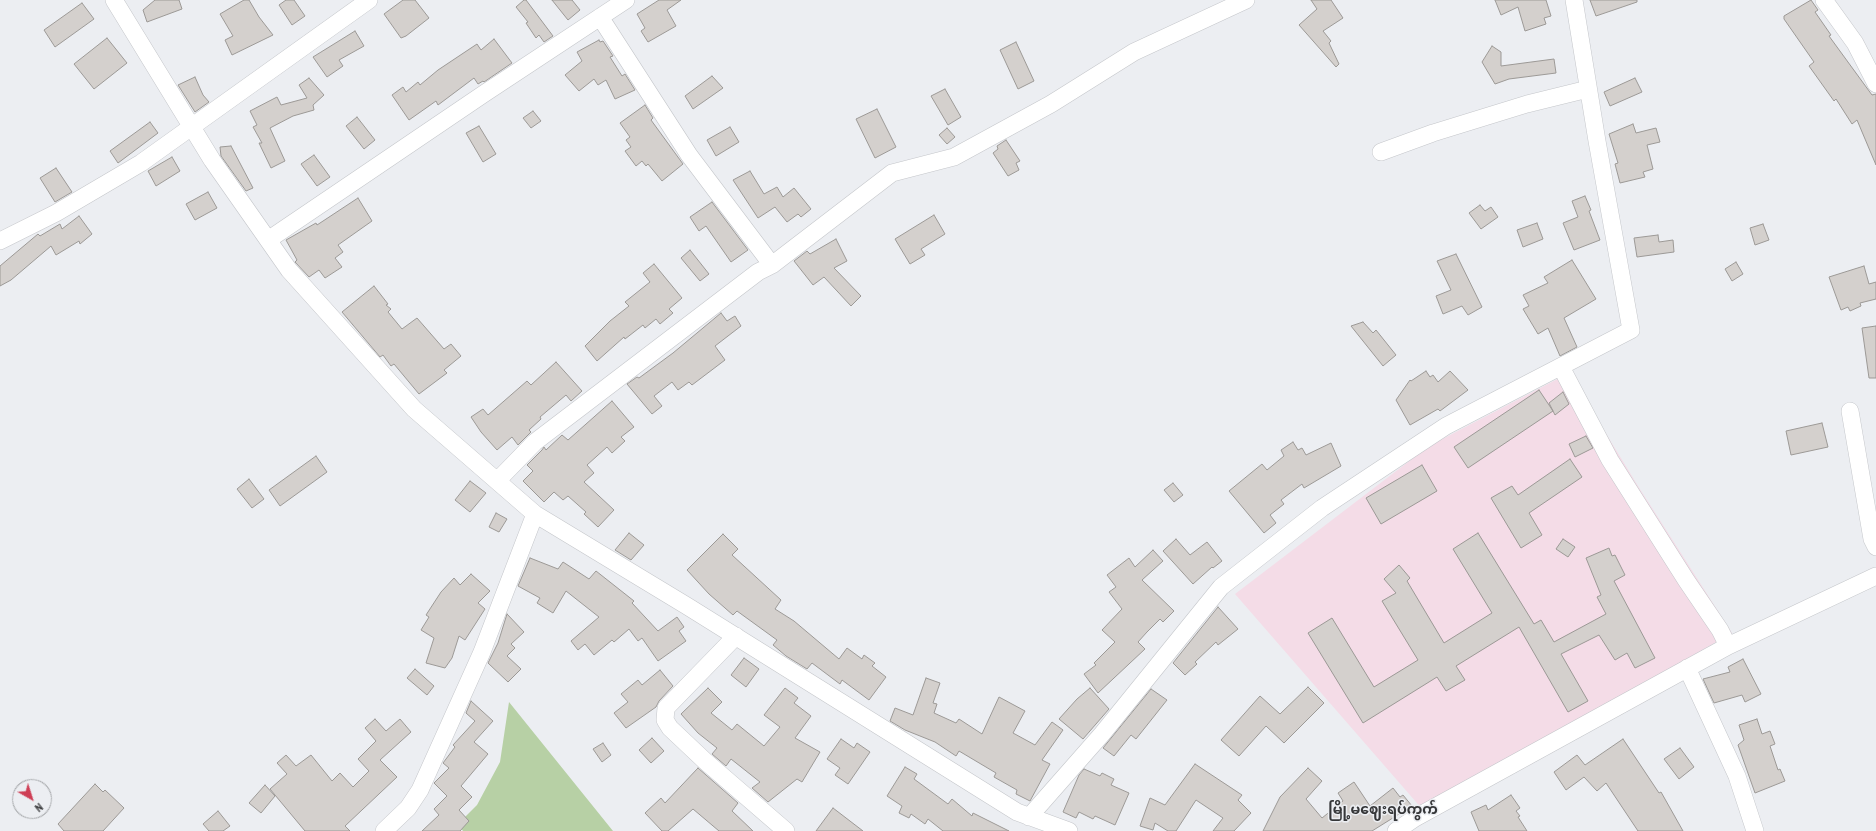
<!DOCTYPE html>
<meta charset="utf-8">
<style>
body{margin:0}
#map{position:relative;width:1876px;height:831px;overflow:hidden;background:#eceef2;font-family:"Archivo Narrow",sans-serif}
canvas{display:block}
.north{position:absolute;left:12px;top:779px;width:40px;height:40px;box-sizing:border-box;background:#eceef2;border:1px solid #a3a5a8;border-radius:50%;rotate:141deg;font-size:11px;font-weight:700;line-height:16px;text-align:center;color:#363739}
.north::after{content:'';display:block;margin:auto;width:14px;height:18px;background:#ce3e55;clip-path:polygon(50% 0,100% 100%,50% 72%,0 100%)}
</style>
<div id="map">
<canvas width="1876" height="831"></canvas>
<div class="north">N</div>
</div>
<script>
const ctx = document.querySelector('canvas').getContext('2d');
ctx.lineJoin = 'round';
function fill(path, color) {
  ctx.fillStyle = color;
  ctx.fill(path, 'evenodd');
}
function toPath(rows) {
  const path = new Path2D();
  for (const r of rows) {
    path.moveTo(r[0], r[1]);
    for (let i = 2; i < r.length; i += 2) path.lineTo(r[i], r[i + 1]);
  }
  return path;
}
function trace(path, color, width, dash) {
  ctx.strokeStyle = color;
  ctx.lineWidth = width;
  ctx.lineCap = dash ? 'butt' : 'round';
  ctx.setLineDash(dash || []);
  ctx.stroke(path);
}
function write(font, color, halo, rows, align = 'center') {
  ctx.font = font + ' "Archivo Narrow","Noto Sans Myanmar",sans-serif';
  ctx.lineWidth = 3;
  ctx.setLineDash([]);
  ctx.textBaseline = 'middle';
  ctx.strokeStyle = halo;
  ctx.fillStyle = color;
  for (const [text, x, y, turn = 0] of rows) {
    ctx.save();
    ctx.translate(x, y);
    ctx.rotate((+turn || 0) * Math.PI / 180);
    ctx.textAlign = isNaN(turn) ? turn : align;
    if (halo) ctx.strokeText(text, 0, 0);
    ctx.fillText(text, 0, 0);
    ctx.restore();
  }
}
fill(toPath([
 [1569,373,1638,486,1732,633,1423,810,1235,594,1429,446]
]), '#f4dce7');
fill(toPath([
 [509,702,613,831,463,831,458,824,477,805,500,762]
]), '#b7d0a5');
const building = toPath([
 [155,0,179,0,182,9,147,22,143,10,155,0],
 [244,0,249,0,259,17,273,35,232,55,225,40,233,36,220,14,244,0],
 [286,0,294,0,305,16,292,25,279,5,286,0],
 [403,0,415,0,429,18,406,36,401,38,384,14,403,0],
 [524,0,526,0,553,36,544,42,539,35,536,38,526,23,528,22,516,7,524,0],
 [552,0,572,0,580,10,568,20,552,0],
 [659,0,681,0,667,10,676,26,648,42,641,31,645,28,637,14,659,0],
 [1311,0,1331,0,1343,18,1323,31,1331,41,1329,43,1339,64,1336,67,1299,25,1317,9,1311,0],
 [1495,0,1546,0,1551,16,1544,18,1546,24,1525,31,1518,7,1501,15,1495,0],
 [1590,0,1637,0,1637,2,1596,16,1590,0],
 [1811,0,1818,10,1815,12,1831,35,1829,36,1872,95,1876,94,1876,165,1857,120,1852,124,1836,99,1834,101,1809,66,1814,62,1784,19,1784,16,1811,0],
 [82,3,94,19,55,47,44,30,82,3],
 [355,31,364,46,339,60,343,66,327,77,313,57,355,31],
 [107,38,127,63,94,89,74,64,107,38],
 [494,39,512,63,484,82,483,81,478,84,474,78,438,105,436,101,409,120,392,95,403,87,406,92,418,82,420,85,438,70,477,44,481,50,494,39],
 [599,40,600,42,603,41,613,56,610,57,622,76,625,74,635,90,615,99,606,80,598,85,594,79,579,91,565,75,582,61,577,52,599,40],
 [1016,42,1034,81,1018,89,1000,50,1016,42],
 [1492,46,1501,52,1501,66,1554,59,1556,73,1509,79,1495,84,1482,62,1492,46],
 [712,76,723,88,693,109,685,96,712,76],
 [195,77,203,95,209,102,195,112,178,85,195,77],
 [309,78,324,95,313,105,314,110,293,116,270,128,285,161,271,168,259,143,262,143,253,127,257,125,250,111,277,97,281,105,307,98,299,85,309,78],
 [1635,78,1642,92,1610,106,1604,92,1635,78],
 [945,89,961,117,948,125,931,96,945,89],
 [645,105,653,118,651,120,683,164,662,181,648,164,646,166,642,161,636,166,625,151,631,147,626,140,630,137,620,123,645,105],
 [877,109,896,147,875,158,856,119,877,109],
 [533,111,541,121,531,128,523,118,533,111],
 [357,117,375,140,364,149,346,126,357,117],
 [150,122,158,133,118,163,110,151,150,122],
 [1633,124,1636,133,1656,128,1660,142,1647,145,1653,169,1643,172,1645,177,1620,183,1615,164,1618,163,1609,134,1633,124],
 [479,126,496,154,483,162,466,133,479,126],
 [730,127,739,142,716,156,707,140,730,127],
 [947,128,955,137,947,144,939,135,947,128],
 [1006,140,1020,161,1016,163,1019,170,1008,176,993,153,998,149,997,146,1006,140],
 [231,146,253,188,246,191,221,156,220,147,231,146],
 [314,155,330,177,317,186,301,164,314,155],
 [172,157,180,171,156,186,148,171,172,157],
 [56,168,72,192,55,202,40,178,56,168],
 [750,171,764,194,777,187,783,197,794,188,811,209,801,217,798,214,787,222,775,207,758,218,733,180,750,171],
 [208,192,217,208,195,220,186,204,208,192],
 [1585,196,1591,210,1589,211,1600,240,1574,250,1563,223,1578,217,1572,201,1585,196],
 [358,198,372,221,338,245,343,252,335,258,342,267,325,278,319,270,309,277,295,262,297,260,286,240,316,223,317,225,358,198],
 [712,202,748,250,731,262,706,226,699,231,690,217,712,202],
 [1480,205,1485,211,1491,207,1498,217,1481,229,1469,213,1480,205],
 [934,215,945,234,921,249,925,255,910,264,895,239,934,215],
 [79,216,92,234,80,244,79,241,56,255,51,246,11,280,0,286,0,266,38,234,40,236,60,224,62,229,79,216],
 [1537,223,1543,239,1523,247,1517,230,1537,223],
 [1763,224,1769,240,1755,245,1750,228,1763,224],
 [1658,235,1659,242,1673,240,1674,252,1637,257,1634,238,1658,235],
 [836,239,847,261,834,268,861,296,851,306,824,277,813,285,794,261,807,251,810,254,836,239],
 [690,250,709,274,700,281,681,258,690,250],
 [1456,254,1482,307,1468,315,1462,306,1443,314,1436,296,1451,290,1437,261,1456,254],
 [1572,260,1596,299,1564,318,1577,347,1560,356,1548,328,1538,334,1523,309,1529,306,1523,295,1548,283,1544,277,1572,260],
 [1736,262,1743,274,1732,281,1725,269,1736,262],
 [654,264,682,298,669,309,673,313,660,324,656,319,645,328,643,325,625,339,624,337,597,361,585,346,610,321,629,306,625,302,650,282,643,273,654,264],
 [1864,266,1869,284,1876,282,1876,299,1860,303,1861,306,1850,311,1848,307,1841,310,1829,277,1864,266],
 [374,286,388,304,386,305,391,309,388,312,402,329,417,318,444,349,451,344,461,356,444,370,447,373,419,394,394,364,391,366,383,355,380,357,342,312,374,286],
 [721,313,727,321,735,316,741,326,715,346,725,360,692,385,689,382,678,390,672,382,654,396,662,406,652,414,627,384,637,377,639,378,673,353,721,313],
 [1363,322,1373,333,1376,330,1396,355,1383,366,1351,326,1363,322],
 [1876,326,1876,378,1869,378,1862,328,1876,326],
 [556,362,582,391,571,401,566,395,540,417,541,419,529,430,531,432,518,445,512,437,497,450,481,432,471,417,483,409,488,415,527,381,531,385,556,362],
 [1426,371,1430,377,1433,375,1438,382,1450,371,1468,390,1440,411,1438,409,1410,425,1396,400,1410,380,1411,381,1426,371],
 [1539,390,1553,411,1468,468,1454,447,1539,390],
 [1563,392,1569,404,1555,415,1549,403,1563,392],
 [612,401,634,427,621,437,625,441,612,453,607,447,587,465,594,473,584,482,614,510,598,527,584,514,586,512,568,496,563,500,554,492,544,502,523,481,533,471,527,465,542,450,544,447,546,450,562,435,568,440,612,401],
 [1822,423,1828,447,1791,455,1786,431,1822,423],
 [1586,436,1593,448,1575,457,1569,444,1586,436],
 [1293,442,1298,450,1302,448,1306,455,1331,443,1341,466,1304,488,1302,484,1281,500,1284,504,1270,515,1276,523,1264,533,1229,491,1262,464,1267,470,1284,456,1281,450,1293,442],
 [316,456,327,472,280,506,269,490,316,456],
 [1570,459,1582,477,1529,513,1542,535,1521,548,1491,498,1512,486,1518,495,1570,459],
 [1422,465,1437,491,1381,524,1366,498,1422,465],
 [249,479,264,499,252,508,237,489,249,479],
 [470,481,486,493,470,512,455,500,470,481],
 [1173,483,1183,495,1174,502,1164,490,1173,483],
 [496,513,507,519,499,532,489,527,496,513],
 [629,533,644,545,631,560,615,550,629,533],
 [1478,533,1534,624,1541,620,1554,642,1606,614,1597,597,1601,595,1586,558,1609,548,1612,556,1615,555,1625,575,1614,581,1655,658,1635,668,1627,653,1615,660,1599,635,1561,654,1588,701,1568,712,1519,627,1456,666,1465,680,1446,691,1437,677,1363,723,1308,633,1332,618,1374,687,1418,660,1382,601,1396,593,1384,579,1399,565,1410,578,1407,581,1444,643,1492,613,1453,549,1478,533],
 [723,534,738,549,732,555,781,600,775,609,794,621,839,659,847,648,862,659,864,655,875,663,872,666,886,677,869,700,842,680,840,684,812,663,807,669,786,656,773,645,777,640,737,611,733,615,709,594,687,570,723,534],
 [1176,539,1190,555,1207,542,1222,561,1213,568,1212,567,1193,584,1163,551,1176,539],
 [1563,539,1575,547,1568,557,1556,549,1563,539],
 [1153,550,1163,561,1142,580,1174,611,1163,622,1160,619,1147,632,1138,642,1145,649,1098,693,1084,674,1096,665,1094,663,1115,642,1102,630,1122,609,1109,592,1116,587,1107,575,1129,558,1135,567,1153,550],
 [530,558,558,569,563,562,589,579,596,571,634,601,632,603,658,631,677,617,684,627,679,631,686,641,658,661,642,638,638,641,629,629,614,642,612,640,594,655,585,644,578,650,571,641,599,617,566,591,553,613,537,603,540,598,518,586,530,558],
 [471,574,490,591,478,603,485,609,465,640,459,636,452,658,445,668,426,663,434,638,421,630,429,617,426,615,441,592,454,578,460,585,471,574],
 [1218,607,1238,629,1218,645,1216,642,1195,662,1197,664,1185,675,1173,663,1218,607],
 [507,614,524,632,511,644,515,648,507,656,521,669,508,682,488,663,498,643,507,614],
 [744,658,759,669,746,687,731,675,744,658],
 [1743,659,1761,694,1745,702,1742,695,1714,703,1703,679,1730,672,1728,667,1743,659],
 [415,669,434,686,427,695,407,678,415,669],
 [660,670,673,686,659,701,656,707,626,728,614,713,628,702,621,694,638,680,642,685,660,670],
 [926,678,940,683,933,703,937,704,934,713,956,723,959,719,982,734,999,697,1025,711,1013,733,1035,745,1052,722,1063,730,1042,760,1050,764,1030,801,1016,794,1017,790,994,777,996,773,959,751,956,756,935,742,905,730,890,721,895,708,913,715,926,678],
 [1308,687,1324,703,1284,743,1266,726,1239,756,1221,740,1260,696,1280,714,1308,687],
 [708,688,722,702,711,713,732,730,737,724,764,746,780,727,764,715,785,688,798,698,794,703,811,716,795,738,820,752,802,782,797,779,768,802,752,788,760,782,731,759,726,766,712,754,717,748,698,733,681,714,708,688],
 [1090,688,1109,709,1083,739,1059,719,1077,699,1090,688],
 [1151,689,1167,700,1136,739,1131,735,1114,756,1103,748,1151,689],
 [471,701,493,721,474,742,488,754,461,786,472,797,459,810,469,821,460,831,422,831,439,815,434,809,447,796,434,783,449,768,443,763,455,747,453,745,475,721,466,713,471,701],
 [375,719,386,731,400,719,411,732,380,760,397,777,345,826,350,831,305,831,270,789,287,774,277,763,286,755,296,766,311,755,332,781,340,773,353,787,369,771,358,759,376,741,365,728,375,719],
 [1757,719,1762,734,1770,731,1775,744,1770,746,1778,770,1780,769,1785,781,1755,793,1738,745,1744,740,1739,725,1757,719],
 [652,738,664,751,651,763,639,750,652,738],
 [841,739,854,748,857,743,870,752,848,784,835,775,840,768,827,759,841,739],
 [1623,739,1659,793,1661,792,1683,831,1638,831,1606,783,1597,791,1584,777,1566,790,1554,772,1577,755,1585,765,1623,739],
 [603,743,611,755,602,762,593,749,603,743],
 [1680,748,1694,767,1679,779,1664,759,1680,748],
 [1195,764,1242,795,1238,800,1251,813,1234,831,1213,831,1223,818,1196,800,1176,831,1168,831,1155,823,1153,830,1140,826,1150,798,1165,805,1195,764],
 [905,767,917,774,914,779,948,804,952,799,972,816,973,813,1009,831,943,831,928,819,925,824,911,814,909,818,899,813,902,806,887,796,905,767],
 [698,768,738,803,732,811,753,831,719,831,693,809,668,831,662,831,645,813,661,798,665,803,698,768],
 [1308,768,1322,781,1306,799,1322,818,1343,801,1338,793,1354,782,1370,806,1393,788,1400,797,1403,795,1412,806,1372,831,1263,831,1280,797,1308,768],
 [1084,769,1100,776,1102,773,1114,779,1111,785,1129,793,1115,825,1095,816,1093,819,1079,812,1076,818,1063,812,1079,775,1084,769],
 [95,784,103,792,105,790,124,808,103,831,64,831,58,824,95,784],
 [265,785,275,796,261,813,249,803,265,785],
 [1511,795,1520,808,1516,811,1520,816,1518,817,1527,831,1479,831,1471,812,1486,805,1488,810,1511,795],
 [833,808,863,831,816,831,833,808],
 [218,811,230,826,223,831,209,831,203,824,218,811]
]);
fill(building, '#d4d0cd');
trace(building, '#9c9996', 1);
const minor = toPath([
 [114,0,212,160,289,270,414,409,535,514,687,606,1017,812,1069,831],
 [1824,0,1855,43,1876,84],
 [600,17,689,155,772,265],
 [1381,152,1433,133,1527,104,1588,89],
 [268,240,485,93,626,0],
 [0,241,56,213,141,163,369,0],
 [1561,367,1610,460,1686,580,1720,630,1728,646],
 [1850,411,1872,539,1876,547],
 [497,481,535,442,758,272,772,265,892,173,954,157,1051,104,1134,52,1246,0],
 [736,636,666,708,665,720,670,728,705,761,786,831],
 [1687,668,1737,776,1755,831],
 [1029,817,1102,734,1221,587,1322,508,1446,426,1631,330,1597,141,1574,0],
 [384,831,408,808,420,790,482,652,535,514],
 [1396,831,1415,818,1728,646,1876,576]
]);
trace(minor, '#c4c6ca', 18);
trace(minor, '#fff', 17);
write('bold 14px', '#363739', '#eceef2', [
 ["မြို့မဈေးရပ်ကွက်",1383,810]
]);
</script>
